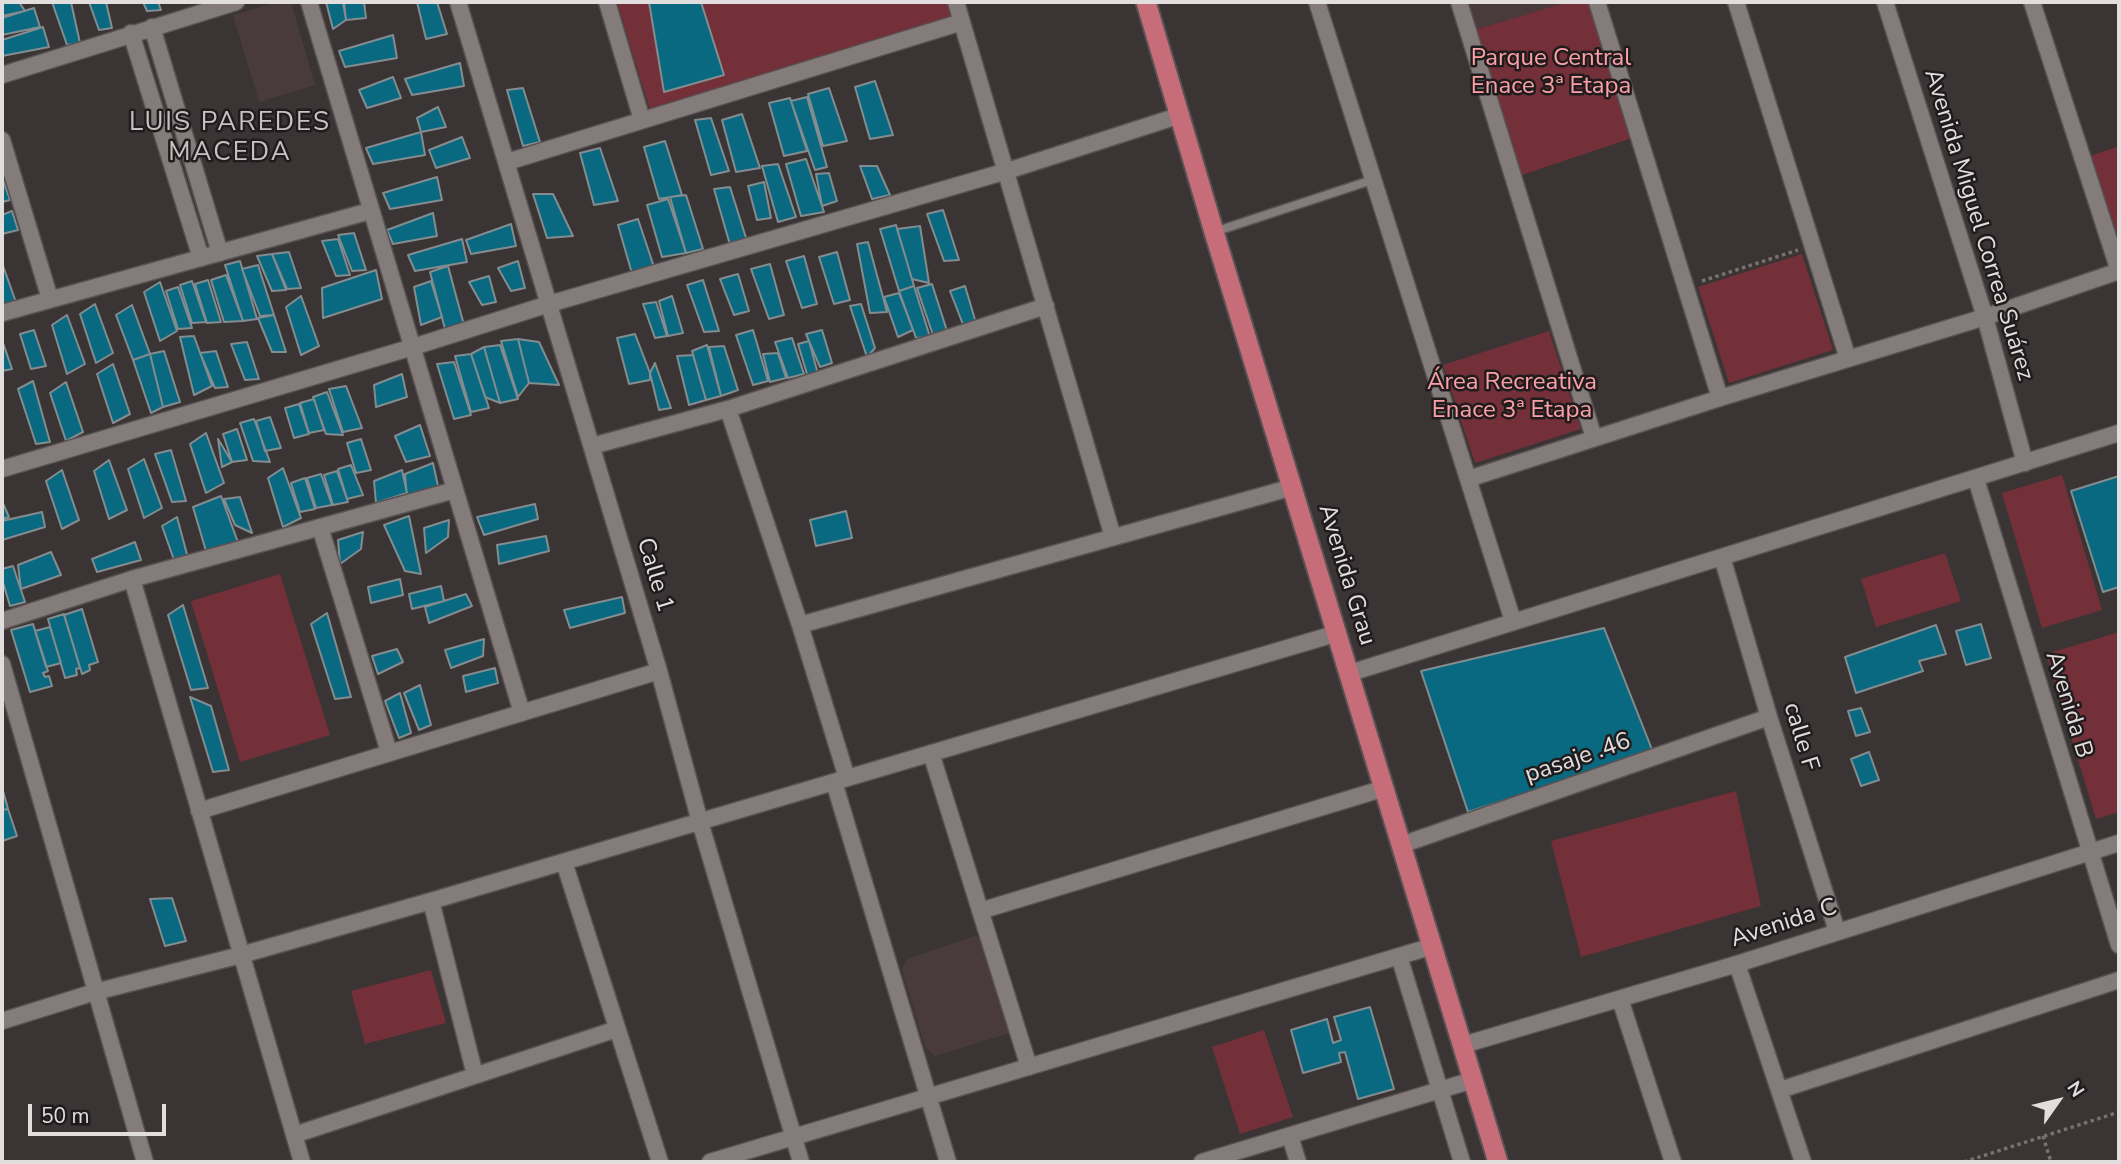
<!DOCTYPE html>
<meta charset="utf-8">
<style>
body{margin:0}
#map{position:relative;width:2121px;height:1164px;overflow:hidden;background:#3b3434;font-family:"Nunito Sans",sans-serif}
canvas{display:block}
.frame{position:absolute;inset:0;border:4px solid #e3dede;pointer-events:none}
.north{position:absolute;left:2023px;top:1066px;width:70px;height:70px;-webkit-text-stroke:5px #201c1d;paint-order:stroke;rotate:56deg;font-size:19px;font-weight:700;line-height:28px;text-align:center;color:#e3dede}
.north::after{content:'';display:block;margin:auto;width:24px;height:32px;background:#e3dede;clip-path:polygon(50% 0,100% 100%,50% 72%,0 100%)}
.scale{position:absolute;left:28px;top:1104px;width:138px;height:32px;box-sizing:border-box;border:4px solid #e3dede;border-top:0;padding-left:9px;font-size:21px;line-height:24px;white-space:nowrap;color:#e3dede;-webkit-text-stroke:5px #201c1d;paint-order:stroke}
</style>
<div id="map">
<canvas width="2121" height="1164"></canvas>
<div class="frame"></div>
<div class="north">N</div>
<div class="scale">50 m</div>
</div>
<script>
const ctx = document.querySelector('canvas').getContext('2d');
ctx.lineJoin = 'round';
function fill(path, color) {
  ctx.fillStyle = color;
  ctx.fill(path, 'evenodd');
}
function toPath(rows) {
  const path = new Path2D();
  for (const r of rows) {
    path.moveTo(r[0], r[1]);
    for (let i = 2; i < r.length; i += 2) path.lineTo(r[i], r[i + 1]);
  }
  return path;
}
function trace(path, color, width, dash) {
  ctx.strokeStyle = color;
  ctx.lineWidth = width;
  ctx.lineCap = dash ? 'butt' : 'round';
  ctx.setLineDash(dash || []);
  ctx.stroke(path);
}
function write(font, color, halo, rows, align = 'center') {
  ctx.font = font + ' "Nunito Sans",sans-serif';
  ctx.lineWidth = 5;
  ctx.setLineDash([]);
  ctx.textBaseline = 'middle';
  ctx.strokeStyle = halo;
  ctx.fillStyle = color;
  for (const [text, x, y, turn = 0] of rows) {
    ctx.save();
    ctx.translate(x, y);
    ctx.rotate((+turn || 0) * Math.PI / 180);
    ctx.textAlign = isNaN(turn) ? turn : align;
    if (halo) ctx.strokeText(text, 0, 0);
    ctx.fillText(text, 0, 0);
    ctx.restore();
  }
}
fill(toPath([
 [277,2,291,2,315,85,259,102,233,15],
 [1463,2,1567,2,1471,31],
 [975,936,987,940,1013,1032,935,1056,925,1047,902,970,907,959]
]), '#493b3b');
fill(toPath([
 [617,2,947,2,953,25,650,110],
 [1567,2,1597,2,1635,137,1519,176,1471,31],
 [2119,146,2119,245,2090,156],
 [1802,254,1833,350,1729,383,1698,287],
 [1549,331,1581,429,1475,463,1443,365],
 [2062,475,2102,610,2042,628,2002,493],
 [1945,553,1961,601,1876,627,1861,579],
 [280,574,330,735,240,762,191,601],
 [2119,632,2119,812,2096,819,2046,654],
 [1736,791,1761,906,1581,957,1551,841],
 [431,970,446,1023,365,1044,351,991],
 [1264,1030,1293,1117,1240,1134,1212,1047]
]), '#743038');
const building = toPath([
 [2,2,19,2,25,11,2,16,2,2],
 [52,2,71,2,80,43,67,45,52,2],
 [89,2,106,2,112,28,99,30,89,2],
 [143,2,158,2,161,10,147,11,143,2],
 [326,2,343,2,346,20,333,29,326,2],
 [344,2,364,2,366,18,346,20,344,2],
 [417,2,437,2,447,34,426,39,417,2],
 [649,2,701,2,724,75,664,92,649,2],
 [34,8,40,27,2,35,2,18,34,8],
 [43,27,49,47,2,56,2,40,43,27],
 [393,35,397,58,345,67,339,51,393,35],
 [460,63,464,86,412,95,405,79,460,63],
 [393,77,401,98,367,108,359,90,393,77],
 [875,81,893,135,870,139,855,87,875,81],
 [523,88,540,142,523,146,507,90,523,88],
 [829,88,847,141,823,146,808,94,829,88],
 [807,97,827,167,815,170,791,101,807,97],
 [790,98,807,151,784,156,769,103,790,98],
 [438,107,446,127,421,132,417,118,438,107],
 [742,114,760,168,736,172,722,120,742,114],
 [711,118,729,171,711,175,695,120,711,118],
 [421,132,425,155,373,164,366,148,421,132],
 [462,137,470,158,436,168,429,150,462,137],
 [665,141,682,195,659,199,644,147,665,141],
 [600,148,618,201,594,205,580,153,600,148],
 [806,159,824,212,801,216,786,164,806,159],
 [778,164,796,217,778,222,762,166,778,164],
 [860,166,877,166,890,195,872,199,860,166],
 [829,173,837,201,822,206,816,174,829,173],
 [437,177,442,200,390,209,383,193,437,177],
 [3,180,10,200,2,202,2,181,3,180],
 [764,182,771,218,757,220,748,186,764,182],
 [730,187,747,241,730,245,714,189,730,187],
 [533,194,553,194,573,236,547,238,533,194],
 [686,195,703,249,686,253,670,197,686,195],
 [668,199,686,253,662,257,647,205,668,199],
 [943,210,959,260,944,261,927,214,943,210],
 [12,211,18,230,2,234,2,215,12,211],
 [433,213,437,236,393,244,387,230,433,213],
 [638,219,656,273,633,277,618,225,638,219],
 [511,224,516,246,471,254,466,240,511,224],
 [896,225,914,286,899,291,880,229,896,225],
 [920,226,929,283,912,279,897,229,920,226],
 [354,233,366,270,352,271,338,235,354,233],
 [338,239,350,275,336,276,322,241,338,239],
 [462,239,467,262,415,271,408,255,462,239],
 [868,242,887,312,870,313,857,244,868,242],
 [289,252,301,288,287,289,272,254,289,252],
 [837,252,850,300,834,304,819,257,837,252],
 [272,254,286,290,272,291,257,256,272,254],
 [804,256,817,304,802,308,786,261,804,256],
 [240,261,257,319,243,321,225,265,240,261],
 [518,261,525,288,511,291,498,268,518,261],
 [2,263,17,305,2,311,2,263],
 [770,264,784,315,769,319,751,269,770,264],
 [258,265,274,315,260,316,242,269,258,265],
 [448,266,464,325,445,329,430,272,448,266],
 [376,270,382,299,323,318,322,288,376,270],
 [738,274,749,311,734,315,720,279,738,274],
 [226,275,243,321,224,322,211,280,226,275],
 [489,276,496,302,482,305,469,282,489,276],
 [208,280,221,322,207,323,195,284,208,280],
 [703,280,719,331,704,332,687,285,703,280],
 [192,281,206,322,192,323,180,285,192,281],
 [431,281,442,317,421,325,414,287,431,281],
 [160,282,177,331,160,341,144,292,160,282],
 [932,284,948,334,933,335,917,288,932,284],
 [914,286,930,337,916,338,899,291,914,286],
 [965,286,976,323,964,327,950,291,965,286],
 [178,287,192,328,178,329,166,291,178,287],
 [899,293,913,330,898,337,884,297,899,293],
 [301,296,319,346,301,355,286,307,301,296],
 [672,296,683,333,668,336,659,301,672,296],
 [656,302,667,336,655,338,643,304,656,302],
 [95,304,113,353,96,363,80,314,95,304],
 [861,304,875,348,867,357,850,306,861,304],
 [132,305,150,354,133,360,116,315,132,305],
 [67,315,85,364,67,374,52,325,67,315],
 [274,315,286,352,272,352,258,318,274,315],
 [34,330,46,366,31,369,20,334,34,330],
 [753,330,768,381,753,385,736,335,753,330],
 [822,330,832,363,820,367,806,334,822,330],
 [635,334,650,373,650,380,629,384,617,338,635,334],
 [194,336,212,386,194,395,180,337,194,336],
 [792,338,804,374,788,378,775,342,792,338],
 [518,339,529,383,518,397,501,341,518,339],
 [518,339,539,342,559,385,529,383,518,339],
 [2,340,12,369,2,371,2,340],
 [809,341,818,374,807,374,798,344,809,341],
 [247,342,259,379,245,380,231,344,247,342],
 [500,345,518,399,500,403,484,347,500,345],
 [707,345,721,396,706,400,692,351,707,345],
 [724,346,738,390,721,396,709,347,724,346],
 [484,347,500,403,485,397,471,354,484,347],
 [164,351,180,402,163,407,150,354,164,351],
 [216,351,228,387,215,388,200,353,216,351],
 [778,353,786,378,770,382,763,354,778,353],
 [150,354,163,407,151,413,133,360,150,354],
 [471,354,489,408,471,412,455,356,471,354],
 [693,355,706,400,689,405,677,356,693,355],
 [454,362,471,415,454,419,437,364,454,362],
 [655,363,671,408,659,410,650,373,655,363],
 [113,364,130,414,113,423,97,374,113,364],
 [402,374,407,397,376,407,374,385,402,374],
 [33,381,50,442,36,444,18,389,33,381],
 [66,382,83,432,66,441,50,393,66,382],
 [346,386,362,428,343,432,329,389,346,386],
 [327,392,343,435,326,434,313,397,327,392],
 [314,399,324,430,309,433,300,403,314,399],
 [299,404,309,434,294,438,285,408,299,404],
 [270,417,281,448,265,451,256,421,270,417],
 [254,419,270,462,253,461,240,423,254,419],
 [420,425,430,456,406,462,395,436,420,425],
 [237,429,247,460,232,462,223,434,237,429],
 [206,433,224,483,206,493,190,444,206,433],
 [218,439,232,462,222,467,218,439],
 [361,439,371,470,356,473,347,443,361,439],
 [171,450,186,501,172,502,155,454,171,450],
 [144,459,162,508,144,518,128,469,144,459],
 [109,460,127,510,109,519,94,471,109,460],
 [433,463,438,486,407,497,405,474,433,463],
 [351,465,363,495,347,499,338,469,351,465],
 [283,468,301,518,283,527,268,478,283,468],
 [62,470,79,520,62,529,46,481,62,470],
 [402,470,407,493,376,503,374,481,402,470],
 [337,471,348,502,333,505,324,475,337,471],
 [321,474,332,505,316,508,307,478,321,474],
 [2119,476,2119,587,2103,592,2071,491,2119,476],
 [305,478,315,509,300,512,291,483,305,478],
 [221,496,239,545,208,558,193,507,221,496],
 [240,497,252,533,235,525,224,499,240,497],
 [2,501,9,517,2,519,2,501],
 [535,504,538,519,484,535,477,517,535,504],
 [846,511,852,538,816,546,810,520,846,511],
 [42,512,45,527,2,540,2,521,42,512],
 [409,516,421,574,405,571,384,525,409,516],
 [177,517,188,558,174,560,162,526,177,517],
 [449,520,448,537,426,553,424,528,449,520],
 [363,532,361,549,340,564,338,540,363,532],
 [546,536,549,551,499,564,497,545,546,536],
 [135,542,141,560,97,572,92,559,135,542],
 [51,552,61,575,21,589,18,565,51,552],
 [13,566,25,602,10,606,2,579,2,569,13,566],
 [400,579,403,595,371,603,368,587,400,579],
 [441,586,444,601,412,609,409,594,441,586],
 [466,594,472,606,429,623,425,607,466,594],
 [622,597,625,613,570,628,564,610,622,597],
 [183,605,208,688,191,690,168,615,183,605],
 [82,609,98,662,89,665,90,670,82,674,64,615,82,609],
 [327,613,351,697,335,699,311,624,327,613],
 [64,614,80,668,76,669,77,675,65,678,48,619,64,614],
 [33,624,48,671,43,673,45,677,49,676,52,686,30,692,11,630,33,624],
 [1981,624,1991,658,1966,665,1956,631,1981,624],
 [1936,625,1946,654,1919,661,1923,671,1856,693,1845,657,1936,625],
 [50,627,61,663,46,667,35,631,50,627],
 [1604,628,1653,752,1468,812,1421,671,1604,628],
 [484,639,483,656,451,668,445,650,484,639],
 [397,649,403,662,378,674,372,656,397,649],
 [495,668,498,683,466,692,463,676,495,668],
 [420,685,431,725,419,730,404,693,420,685],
 [400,693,411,733,399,738,385,701,400,693],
 [190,697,211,706,229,770,213,772,190,697],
 [1861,708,1870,732,1856,736,1848,711,1861,708],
 [1869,752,1879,780,1861,786,1851,759,1869,752],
 [2,787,8,809,2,810,2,787],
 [8,809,17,836,2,841,2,810,8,809],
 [172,898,186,941,165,946,150,899,172,898],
 [1370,1007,1394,1089,1358,1099,1345,1052,1339,1053,1341,1062,1303,1073,1291,1030,1327,1019,1333,1043,1341,1040,1334,1017,1370,1007]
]);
fill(building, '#096980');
trace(building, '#838c8f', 2);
const service = toPath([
 [1214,232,1372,180]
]);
const minor = toPath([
 [309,2,522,713],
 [458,2,659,671,700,822,801,1162],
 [607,2,642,120],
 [956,2,1113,537],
 [1317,2,1513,621],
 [1459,2,1594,438],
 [1597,2,1720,398],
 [1736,2,1848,359],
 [1885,2,1985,317,2025,463],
 [2032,2,2119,271],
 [152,27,220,253],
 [131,33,201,258],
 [2,75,236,2],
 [2,140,50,299],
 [507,162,962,22],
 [2,313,370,211],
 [728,409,800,625,847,778],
 [592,446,728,409,1046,306],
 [2,469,413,347,549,304,1007,171,1181,115],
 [1468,479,1720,398,1985,317,2119,271],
 [1976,479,2119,945],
 [320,527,389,752],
 [1722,557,1769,717,1837,931],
 [132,579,302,1162],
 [2,621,132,579,455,490],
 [800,625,1293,487],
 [2,664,145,1162],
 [1350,673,2119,433],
 [931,753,1029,1067],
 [834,782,948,1162],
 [199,811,659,671],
 [1401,845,1769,717],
 [564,862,660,1162],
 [431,901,475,1075],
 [980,911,1385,788],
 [1399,956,1462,1162],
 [1737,964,1803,1162],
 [1620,999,1673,1162],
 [2,1021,95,992,241,955,431,901,1338,633],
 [1463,1045,1737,964,2119,843],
 [1780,1090,2119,980],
 [294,1135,617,1029],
 [1290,1136,1298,1162],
 [710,1162,1433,946],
 [1202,1162,1473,1080]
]);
const primary = toPath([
 [1146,2,1214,232,1498,1162]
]);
trace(service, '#585252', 11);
trace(minor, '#585252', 19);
trace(primary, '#585252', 23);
trace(toPath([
 [1702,281,1798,250],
 [2043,1136,2051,1162],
 [1964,1162,2119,1112]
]), '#777171', 3.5, [3.5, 3.5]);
trace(service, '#847b7b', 8);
trace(minor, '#847b7b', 16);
trace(primary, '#c76d79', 19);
write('24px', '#fca0a7', '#201c1d', [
 ["Parque Central",1551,59],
 ["Enace 3ª Etapa",1551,87],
 ["Área Recreativa",1512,383],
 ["Enace 3ª Etapa",1512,411]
]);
write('24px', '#e3dede', '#201c1d', [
 ["Avenida Miguel Correa Suárez",1978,225,73],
 ["Calle 1",654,575,73],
 ["Avenida Grau",1346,575,73],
 ["Avenida B",2068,705,73],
 ["calle F",1800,737,73],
 ["pasaje .46",1578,759,-19],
 ["Avenida C",1784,924,-18]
]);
ctx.letterSpacing = '2px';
write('26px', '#cac0c1', '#201c1d', [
 ["LUIS PAREDES",230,124],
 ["MACEDA",230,154]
]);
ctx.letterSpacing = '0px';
</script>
